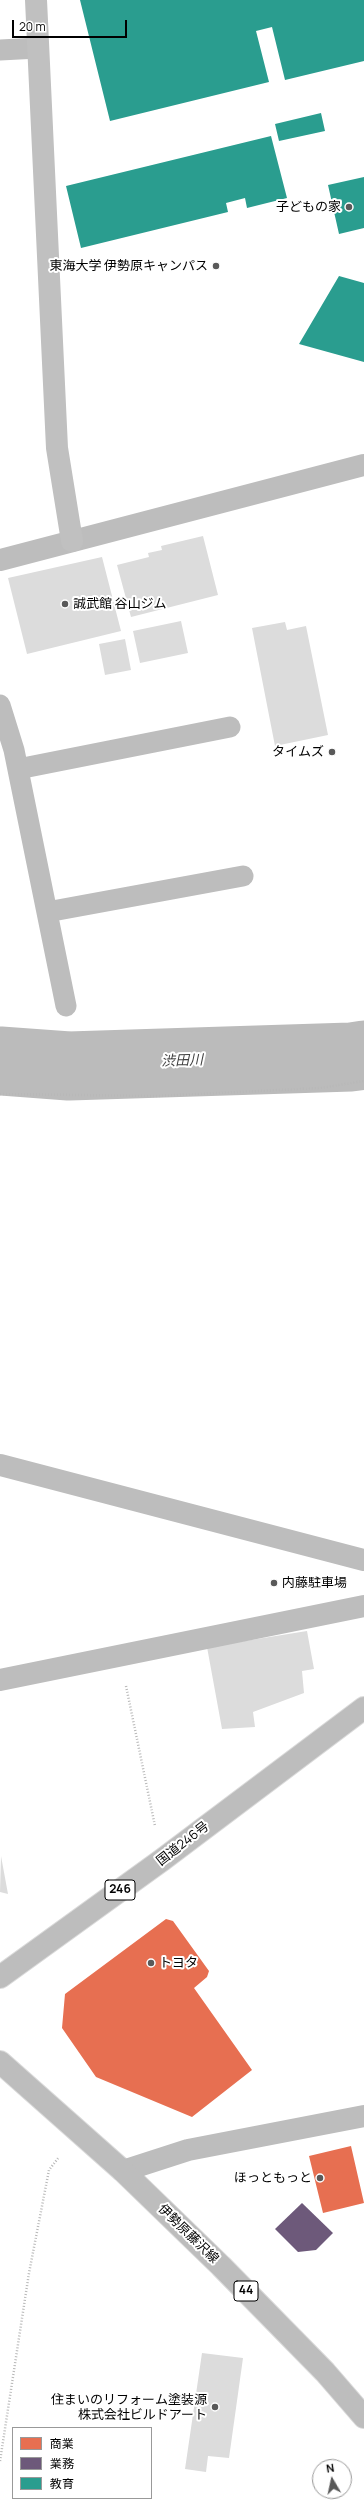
<!DOCTYPE html>
<meta charset="utf-8">
<style>
body{margin:0}
#map{position:relative;width:364px;height:2511px;overflow:hidden;background:#fff;font-family:Manrope,"Noto Sans JP",sans-serif}
canvas{display:block}
.legend{position:absolute;left:12px;top:2427px;width:140px;height:72px;box-sizing:border-box;background:#fff;border:1px solid #999;margin:0;padding:5px 7px;list-style:none;font-size:12px;color:#000}
.legend li{display:flex;align-items:center;gap:8px;height:20px}
.legend b{width:20px;border:1px solid #999}
.north{position:absolute;left:312px;top:2459px;width:40px;height:40px;box-sizing:border-box;background:#fff;border:1px solid #999;border-radius:50%;rotate:351deg;font-size:11px;font-weight:700;line-height:16px;text-align:center;color:#000}
.north::after{content:'';display:block;margin:auto;width:14px;height:18px;background:#595959;clip-path:polygon(50% 0,100% 100%,50% 72%,0 100%)}
.scale{position:absolute;left:12px;top:20px;width:115px;height:18px;box-sizing:border-box;border:2px solid #000;border-top:0;padding-left:5px;font-size:12px;line-height:14px;white-space:nowrap;color:#000;-webkit-text-stroke:3px #fff;paint-order:stroke}
</style>
<div id="map">
<canvas width="364" height="2511"></canvas>
<ul class="legend">
<li><b style="height:11px;background:#e76f51"></b>商業</li>
<li><b style="height:11px;background:#6d597a"></b>業務</li>
<li><b style="height:11px;background:#2a9d8f"></b>教育</li>
</ul>
<div class="north">N</div>
<div class="scale">20 m</div>
</div>
<script>
const ctx = document.querySelector('canvas').getContext('2d');
ctx.lineJoin = 'round';
function fill(path, color) {
  ctx.fillStyle = color;
  ctx.fill(path, 'evenodd');
}
function toPath(rows) {
  const path = new Path2D();
  for (const r of rows) {
    path.moveTo(r[0], r[1]);
    for (let i = 2; i < r.length; i += 2) path.lineTo(r[i], r[i + 1]);
  }
  return path;
}
function trace(path, color, width, dash) {
  ctx.strokeStyle = color;
  ctx.lineWidth = width;
  ctx.lineCap = dash ? 'butt' : 'round';
  ctx.setLineDash(dash || []);
  ctx.stroke(path);
}
function write(font, color, halo, rows, align = 'center') {
  ctx.font = font + ' Manrope,"Noto Sans JP",sans-serif';
  ctx.lineWidth = 4;
  ctx.setLineDash([]);
  ctx.textBaseline = 'middle';
  ctx.strokeStyle = halo;
  ctx.fillStyle = color;
  for (const [text, x, y, turn = 0] of rows) {
    ctx.save();
    ctx.translate(x, y);
    ctx.rotate((+turn || 0) * Math.PI / 180);
    ctx.textAlign = isNaN(turn) ? turn : align;
    if (halo) ctx.strokeText(text, 0, 0);
    ctx.fillText(text, 0, 0);
    ctx.restore();
  }
}
fill(toPath([
 [166,1919,173,1921,209,1971,207,1977,194,1988,252,2070,192,2117,96,2077,62,2028,65,1994],
 [351,2146,364,2203,323,2213,309,2156]
]), '#e76f51');
fill(toPath([
 [302,2203,333,2233,316,2250,298,2252,275,2229]
]), '#6d597a');
fill(toPath([
 [80,0,364,0,364,61,285,80,272,27,256,31,269,82,110,121],
 [321,113,325,131,279,141,275,124],
 [271,136,287,198,247,208,245,198,226,203,228,212,81,248,66,186],
 [364,177,364,228,339,234,328,185],
 [339,276,364,283,364,362,299,344]
]), '#2a9d8f');
trace(toPath([
 [0,1061,69,1066,351,1057,364,1055]
]), '#bbb', 69);
fill(toPath([
 [203,536,218,595,131,617,117,565,149,557,148,553,162,550,161,546],
 [102,557,121,631,27,654,8,578],
 [181,621,188,653,140,663,133,631],
 [285,622,287,630,306,626,328,735,275,746,252,628],
 [125,639,131,670,105,675,99,644],
 [307,1631,314,1669,302,1671,304,1693,253,1712,255,1727,222,1729,207,1647],
 [1,1856,8,1894,0,1892],
 [202,2353,243,2358,229,2458,208,2456,206,2472,185,2469]
]), '#dcdcdc');
const primary = toPath([
 [0,2062,123,2171,221,2266,325,2372,364,2417]
]);
const highway = toPath([
 [0,1977,162,1860,364,1708]
]);
trace(primary, '#dbdbdb', 24);
trace(highway, '#dbdbdb', 24);
trace(toPath([
 [0,1094,157,1096,320,1088,364,1081],
 [126,1686,155,1826],
 [0,2461,29,2273,49,2170,59,2157]
]), '#b8b8b8', 2.5, [1, 2]);
trace(toPath([
 [0,50,38,48],
 [0,705,14,750,66,1006],
 [18,769,230,727],
 [47,912,243,876]
]), '#bdbdbd', 21);
trace(toPath([
 [0,560,364,465],
 [0,1465,364,1560],
 [0,1680,364,1606],
 [123,2171,188,2150,364,2116]
]), '#bdbdbd', 22);
trace(toPath([
 [36,0,57,448,72,541]
]), '#c0c0c0', 22);
trace(primary, '#bdbdbd', 22);
trace(highway, '#bdbdbd', 22);
for (const [x, y, r, color] of [
 [349,207,4,"#595959"],
 [216,266,4,"#595959"],
 [65,604,4,"#595959"],
 [332,752,4,"#595959"],
 [274,1583,4,"#595959"],
 [151,1963,4,"#595959"],
 [320,2178,4,"#595959"],
 [215,2407,4,"#595959"]
]) {
  const dot = new Path2D();
  dot.arc(x, y, r, 0, 2 * Math.PI);
  ctx.fillStyle = color;
  ctx.fill(dot);
  trace(dot, '#fff', 1.5);
}
for (const [x, y, w] of [
 [120,1890,30],
 [246,2291,24]
]) {
  const box = new Path2D();
  box.roundRect(x - w / 2, y - 10, w, 20, 3);
  ctx.fillStyle = '#fff';
  ctx.fill(box);
  trace(box, '#000', 1);
}
write('bold 12px', '#000', null, [
 ["246",120,1890],
 ["44",246,2291]
]);
write('13px', '#000', '#fff', [
 ["子どもの家",341,207],
 ["東海大学 伊勢原キャンパス",208,266],
 ["誠武館 谷山ジム",73,604,"left"],
 ["タイムズ",324,752],
 ["内藤駐車場",282,1583,"left"],
 ["トヨタ",159,1963,"left"],
 ["ほっともっと",312,2178],
 ["住まいのリフォーム塗装源",207,2400],
 ["株式会社ビルドアート",207,2415]
], 'right');
write('13px', '#000', '#fff', [
 ["国道246号",183,1844,-38],
 ["伊勢原藤沢線",188,2234,44]
]);
write('italic 14px', '#3f3f3f', '#fff', [
 ["渋田川",182,1061,-2]
]);
</script>
